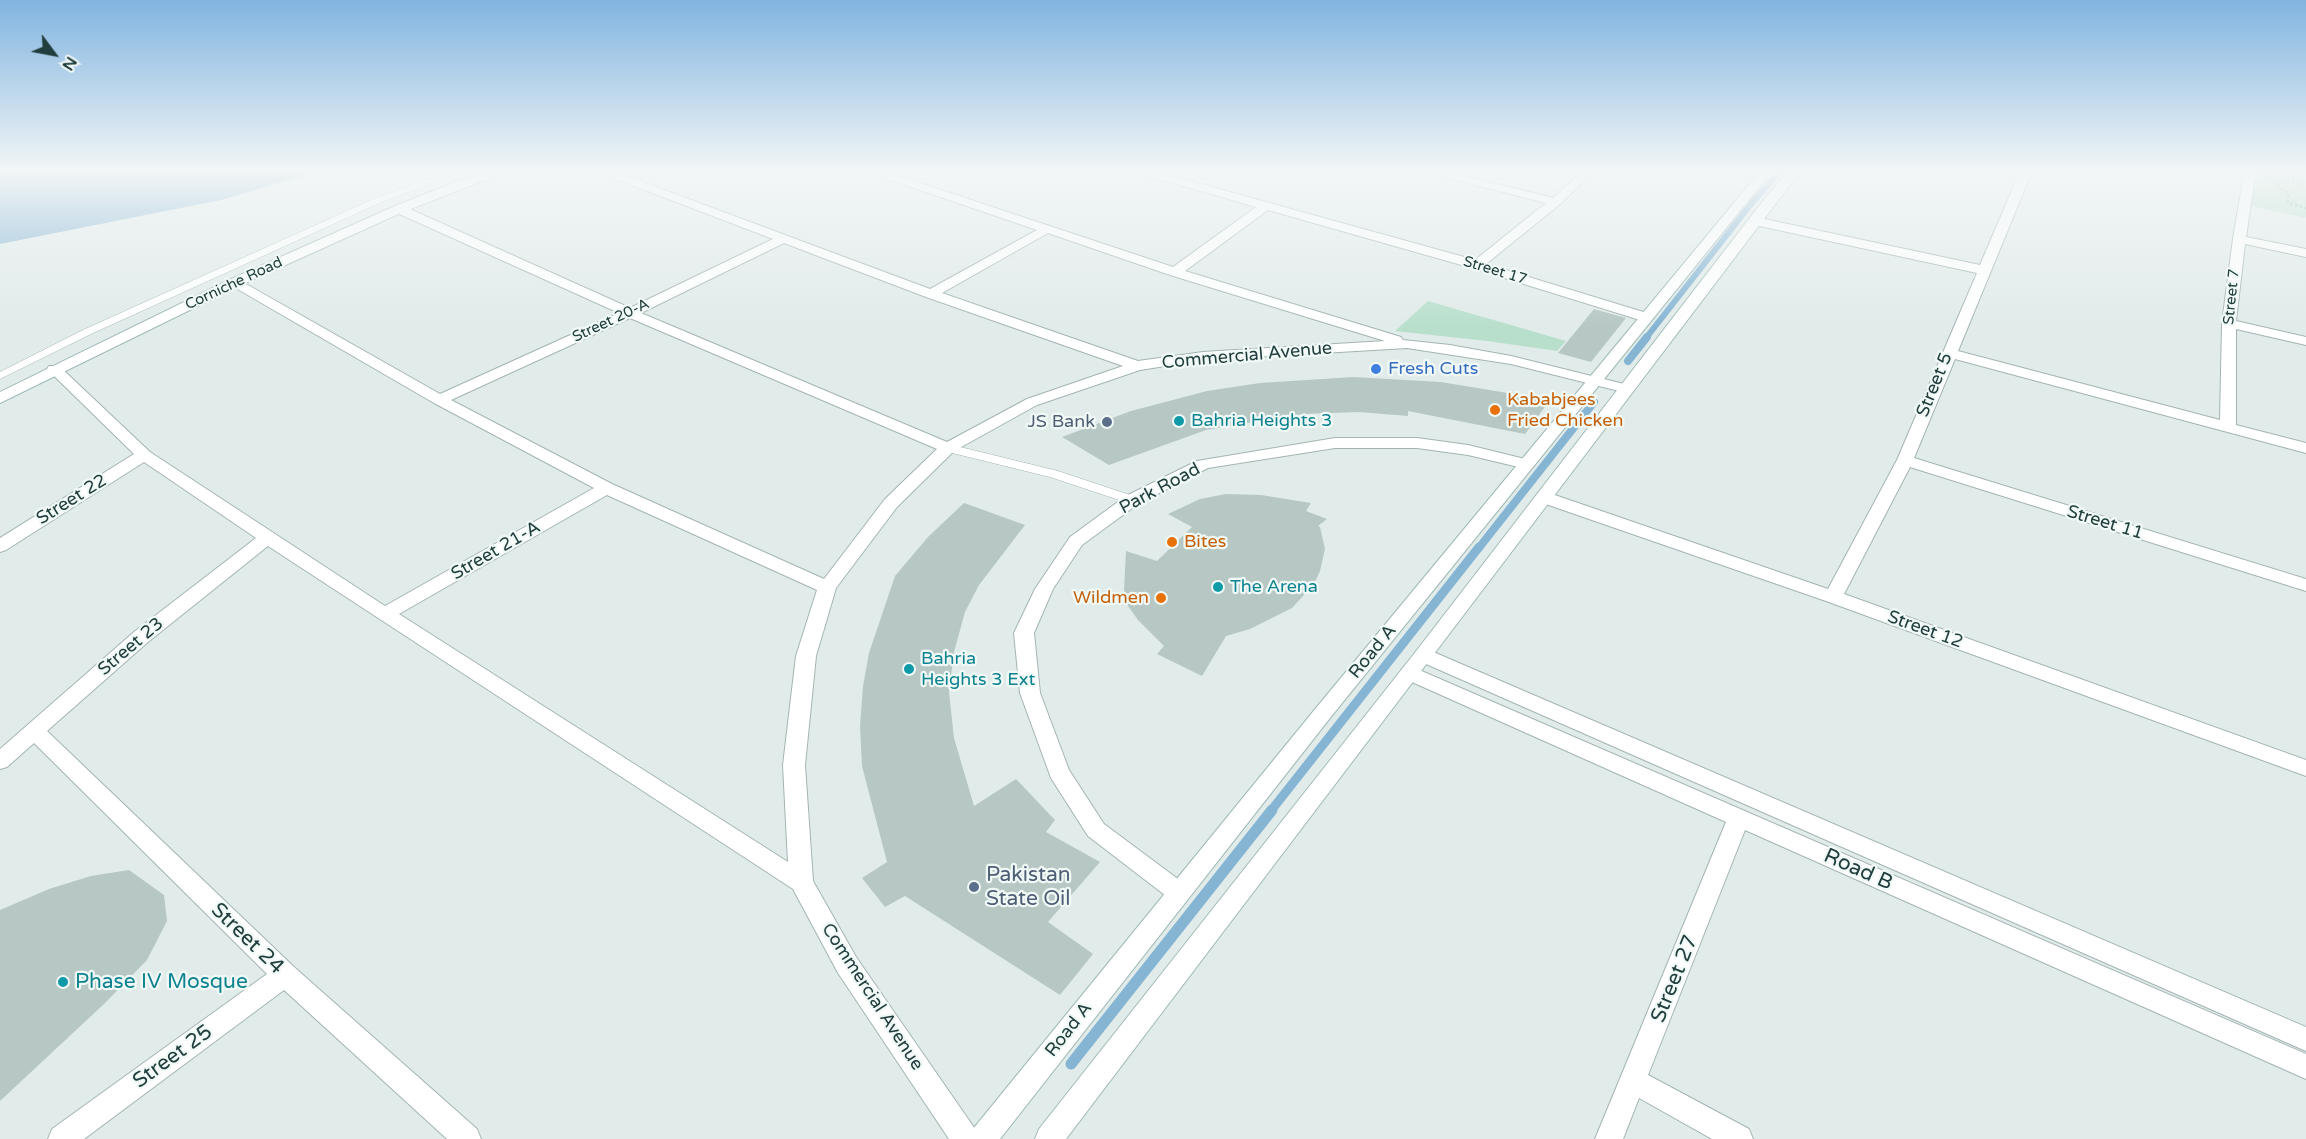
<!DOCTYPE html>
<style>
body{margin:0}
#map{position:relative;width:2306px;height:1139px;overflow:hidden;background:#e1ecea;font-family:"Varela Round",sans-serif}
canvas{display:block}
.north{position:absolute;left:24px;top:24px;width:60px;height:60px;-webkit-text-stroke:4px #f1f9f7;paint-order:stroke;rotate:122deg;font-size:16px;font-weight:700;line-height:24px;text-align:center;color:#203e3d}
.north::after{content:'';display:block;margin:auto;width:21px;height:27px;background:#203e3d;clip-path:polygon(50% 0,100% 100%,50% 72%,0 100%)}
</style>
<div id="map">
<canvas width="2306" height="1139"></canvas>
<div class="north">N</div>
</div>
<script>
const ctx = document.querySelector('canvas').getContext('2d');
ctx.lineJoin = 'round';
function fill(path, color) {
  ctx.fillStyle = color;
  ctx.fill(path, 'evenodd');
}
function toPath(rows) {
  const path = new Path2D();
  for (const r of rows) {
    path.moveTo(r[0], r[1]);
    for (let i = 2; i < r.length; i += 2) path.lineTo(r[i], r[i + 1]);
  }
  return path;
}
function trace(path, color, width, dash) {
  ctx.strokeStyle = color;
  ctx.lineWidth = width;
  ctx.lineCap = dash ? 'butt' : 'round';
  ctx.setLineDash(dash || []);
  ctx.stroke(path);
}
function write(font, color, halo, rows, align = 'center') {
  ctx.font = font + ' "Varela Round",sans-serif';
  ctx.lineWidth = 4.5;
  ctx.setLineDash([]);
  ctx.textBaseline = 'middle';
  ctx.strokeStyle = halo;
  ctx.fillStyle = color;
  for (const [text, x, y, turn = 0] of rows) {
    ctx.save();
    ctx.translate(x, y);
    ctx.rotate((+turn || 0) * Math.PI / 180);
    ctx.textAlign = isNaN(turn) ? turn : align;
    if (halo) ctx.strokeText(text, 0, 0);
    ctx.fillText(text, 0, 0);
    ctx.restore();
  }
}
fill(toPath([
 [2256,169,2306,169,2306,218,2250,206],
 [1428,301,1566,341,1557,351,1487,341,1395,331]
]), '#b8dfcc');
fill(toPath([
 [0,169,327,169,221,200,0,244]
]), '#86b5d4');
trace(toPath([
 [1646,338,1751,204,1782,169]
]), '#86b5d4', 6);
trace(toPath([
 [1628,361,1647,337],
 [1478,549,1594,402]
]), '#86b5d4', 8);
trace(toPath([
 [1270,812,1479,547]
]), '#86b5d4', 9);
trace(toPath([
 [1071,1064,1272,810]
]), '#86b5d4', 11);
fill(toPath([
 [1594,309,1626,318,1591,362,1558,353],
 [1353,377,1441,382,1550,400,1525,434,1408,411,1408,416,1359,412,1303,414,1206,430,1109,465,1062,437,1131,411,1207,391,1260,383],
 [1226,494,1261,495,1311,503,1306,511,1327,519,1318,526,1320,527,1325,549,1320,571,1314,584,1292,608,1250,629,1226,636,1202,676,1157,654,1164,646,1138,620,1128,606,1124,590,1126,551,1157,561,1192,527,1168,514,1200,499],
 [964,503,1025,525,979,585,965,612,954,652,949,692,954,738,974,806,1016,779,1055,820,1046,832,1100,862,1048,922,1093,954,1060,995,905,896,885,907,862,878,887,862,862,766,860,726,863,686,869,653,895,576,928,537],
 [129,870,164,895,167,921,147,960,104,1004,0,1101,0,910,49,889,91,876]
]), '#b6c7c4');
const lane = toPath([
 [458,169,469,169,384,201,91,334,0,379,0,372,83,330,378,197,458,169],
 [948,444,1058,471,1136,497,1138,500,1132,504,1128,503,1050,477,944,451,942,448,948,444]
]);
const street = toPath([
 [594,169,608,169,930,289,1037,230,864,171,863,169,878,169,1173,267,1256,207,1132,171,1131,169,1147,169,1475,260,1546,203,1420,171,1419,169,1436,169,1553,198,1585,169,1596,169,1559,205,1486,264,1650,314,1652,317,1650,320,1640,320,1472,268,1268,210,1185,271,1401,337,1403,340,1450,345,1511,356,1632,386,1634,389,1627,393,1511,364,1407,348,1203,360,1140,370,1037,405,954,451,897,507,836,588,816,656,805,765,813,881,856,957,975,1129,979,1139,949,1139,838,973,793,889,268,546,148,642,47,731,294,967,477,1129,481,1139,447,1139,284,990,84,1139,48,1139,52,1129,267,974,34,743,7,767,0,769,0,749,134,632,256,538,144,462,6,550,0,552,0,538,134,454,47,369,49,366,59,366,150,452,385,606,594,488,434,403,227,283,229,280,239,280,440,394,619,313,395,212,395,206,403,206,630,308,773,239,595,171,594,169],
 [1048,233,1170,275,1385,341,1203,352,1138,361,942,293,1048,233],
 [784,243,926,297,1123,366,1027,399,947,442,641,313,784,243],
 [630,318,937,449,885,499,824,579,612,484,451,400,630,318],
 [607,495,817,590,796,656,783,765,788,862,399,614,607,495],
 [2021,169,2033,169,1958,351,2220,420,2222,323,2233,239,2245,169,2256,169,2246,237,2306,249,2306,257,2245,244,2236,321,2306,337,2306,345,2236,329,2236,425,2306,443,2306,453,1955,359,1914,458,2306,579,2306,591,1910,467,1844,594,2306,760,2306,776,1826,601,1537,501,1535,497,1543,492,1549,493,1828,589,1897,460,1977,273,1755,225,1749,221,1755,217,1980,265,2021,169],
 [1335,438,1417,438,1468,445,1533,461,1535,464,1527,469,1468,455,1417,448,1335,448,1208,468,1138,504,1082,545,1053,589,1034,633,1040,693,1069,770,1104,824,1186,885,1190,892,1186,899,1178,902,1170,899,1088,836,1051,778,1020,693,1014,633,1035,589,1070,537,1126,496,1197,461,1335,438],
 [1424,648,2306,1027,2306,1051,1417,660,1414,655,1417,650,1424,648],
 [1410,666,2306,1054,2306,1079,1745,830,1648,1075,1749,1129,1753,1139,1712,1139,1639,1098,1623,1139,1595,1139,1726,822,1403,678,1400,673,1403,668,1410,666]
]);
const secondary = toPath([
 [496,169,513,169,403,212,239,286,0,403,0,392,229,280,395,206,468,177,496,169],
 [1762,169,1774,169,1330,718,1000,1139,969,1139,973,1129,1316,708,1762,169],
 [1790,169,1802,169,1066,1139,1035,1139,1039,1129,1417,650,1762,202,1790,169]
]);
trace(lane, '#a3b4b3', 1);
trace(street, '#a3b4b3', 2);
trace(secondary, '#9eb9b6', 2);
trace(toPath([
 [2268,178,2306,185],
 [2270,179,2288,194,2288,203,2306,208]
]), '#7fb2ae', 3, [2, 3]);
fill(lane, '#fff');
fill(street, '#fff');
fill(secondary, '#fff');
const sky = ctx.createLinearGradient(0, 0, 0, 328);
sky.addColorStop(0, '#81b4e0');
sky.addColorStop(0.52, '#f2f6f6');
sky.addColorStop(1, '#f2f6f600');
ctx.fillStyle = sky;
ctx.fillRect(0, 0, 2306, 328);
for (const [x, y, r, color] of [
 [1376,369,6,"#3f7fe0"],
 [1495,410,6,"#e8710a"],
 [1179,421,6,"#0f9aa8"],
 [1107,422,6,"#5c6f8a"],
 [1172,542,6,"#e8710a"],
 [1218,587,6,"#0f9aa8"],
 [1161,598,6,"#e8710a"],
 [909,669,6,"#0f9aa8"],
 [974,887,6,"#5c6f8a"],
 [63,982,6,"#0f9aa8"]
]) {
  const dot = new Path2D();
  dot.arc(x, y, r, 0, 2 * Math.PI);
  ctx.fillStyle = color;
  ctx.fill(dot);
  trace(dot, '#f1f9f7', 2);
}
write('15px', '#203e3d', '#f1f9f7', [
 ["Street 17",1495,271,17],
 ["Corniche Road",234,284,-25],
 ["Street 7",2232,297,-84],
 ["Street 20-A",611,321,-25]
]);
write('18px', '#203e3d', '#f1f9f7', [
 ["Commercial Avenue",1247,356,-5],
 ["Street 5",1935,385,-68],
 ["Park Road",1160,489,-28],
 ["Street 22",72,500,-32],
 ["Street 11",2105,523,17],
 ["Street 21-A",496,551,-30],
 ["Street 12",1925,630,20],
 ["Street 23",131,647,-40],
 ["Road A",1373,652,-51],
 ["Commercial Avenue",872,997,57],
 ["Road A",1069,1030,-52]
]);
write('18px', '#366cbe', '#f1f9f7', [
 ["Fresh Cuts",1388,369]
], 'left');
write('18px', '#c56008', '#f1f9f7', [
 ["Kababjees",1507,400],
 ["Fried Chicken",1507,421],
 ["Bites",1184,542],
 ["Wildmen",1149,598,"right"]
], 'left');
write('18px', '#0d838f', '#f1f9f7', [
 ["Bahria Heights 3",1191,421],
 ["The Arena",1230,587],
 ["Bahria",921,659],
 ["Heights 3 Ext",921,680]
], 'left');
write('18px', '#4e5e75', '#f1f9f7', [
 ["JS Bank",1095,422]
], 'right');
write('21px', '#203e3d', '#f1f9f7', [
 ["Road B",1858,870,24],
 ["Street 24",247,939,44],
 ["Street 27",1675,979,-68],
 ["Street 25",173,1057,-36]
]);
write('21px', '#4e5e75', '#f1f9f7', [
 ["Pakistan",986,875],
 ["State Oil",986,899]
], 'left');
write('21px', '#0d838f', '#f1f9f7', [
 ["Phase IV Mosque",75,982]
], 'left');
</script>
